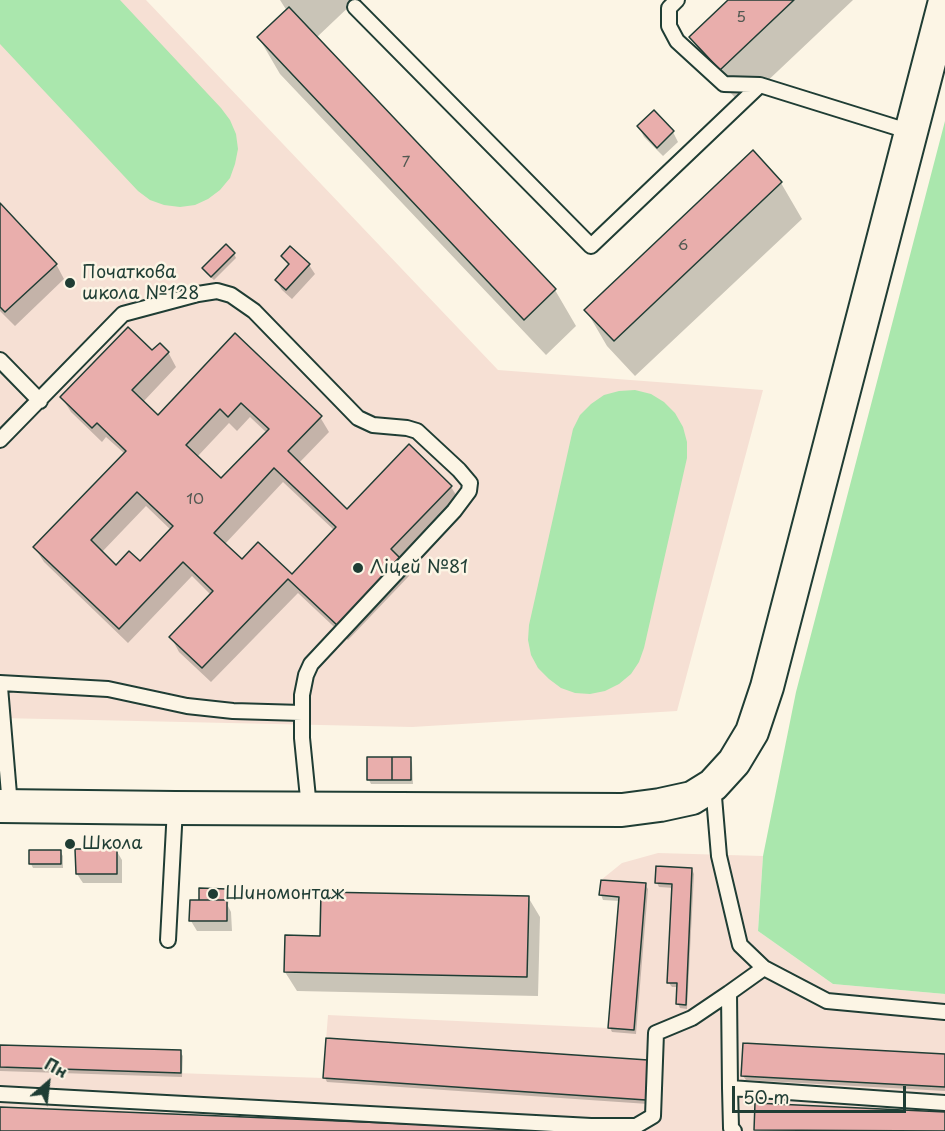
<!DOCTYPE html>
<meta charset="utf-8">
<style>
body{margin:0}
#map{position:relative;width:945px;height:1131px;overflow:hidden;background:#fcf5e5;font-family:"Playpen Sans",sans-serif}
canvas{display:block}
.north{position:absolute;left:18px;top:1053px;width:60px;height:60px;-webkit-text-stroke:4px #fcf5e5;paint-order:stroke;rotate:28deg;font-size:16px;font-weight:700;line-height:24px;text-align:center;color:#1f3d34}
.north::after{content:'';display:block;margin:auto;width:21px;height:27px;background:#1f3d34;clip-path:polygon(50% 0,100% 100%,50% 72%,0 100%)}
.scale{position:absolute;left:732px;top:1086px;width:174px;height:27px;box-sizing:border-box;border:3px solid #1f3d34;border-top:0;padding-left:8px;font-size:18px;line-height:21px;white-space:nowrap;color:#1f3d34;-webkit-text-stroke:4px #fcf5e5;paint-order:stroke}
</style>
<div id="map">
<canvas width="945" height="1131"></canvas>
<div class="north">Пн</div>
<div class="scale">50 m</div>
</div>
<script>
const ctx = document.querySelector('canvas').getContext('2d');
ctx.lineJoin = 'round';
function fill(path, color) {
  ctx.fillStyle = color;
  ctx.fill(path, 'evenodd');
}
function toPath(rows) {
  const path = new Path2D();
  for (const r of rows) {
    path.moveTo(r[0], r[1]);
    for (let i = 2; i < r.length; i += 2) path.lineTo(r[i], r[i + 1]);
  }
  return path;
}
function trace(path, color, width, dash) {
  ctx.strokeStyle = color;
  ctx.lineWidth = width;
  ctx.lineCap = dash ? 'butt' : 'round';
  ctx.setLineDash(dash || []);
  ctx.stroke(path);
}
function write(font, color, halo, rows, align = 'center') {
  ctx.font = font + ' "Playpen Sans",sans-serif';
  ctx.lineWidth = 5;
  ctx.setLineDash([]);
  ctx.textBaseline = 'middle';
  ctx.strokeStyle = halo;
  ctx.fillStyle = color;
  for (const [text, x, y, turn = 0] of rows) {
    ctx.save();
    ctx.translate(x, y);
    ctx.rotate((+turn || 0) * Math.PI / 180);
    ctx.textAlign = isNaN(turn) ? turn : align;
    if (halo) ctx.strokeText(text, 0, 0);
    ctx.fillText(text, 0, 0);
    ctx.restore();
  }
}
fill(toPath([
 [0,0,146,0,498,370,763,390,677,711,412,727,0,718],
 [658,853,763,856,758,931,833,984,945,994,945,1131,0,1131,0,1067,323,1078,328,1015,608,1028,619,897,599,895,601,880,622,863]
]), '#f6e0d4');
fill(toPath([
 [0,0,120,0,221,108,230,120,236,134,238,149,235,164,230,178,220,190,208,199,195,205,180,207,164,205,150,200,138,191,0,44],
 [945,121,945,994,833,984,758,931,763,856,796,692],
 [635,390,651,394,664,402,675,413,683,427,687,442,687,458,644,648,639,662,631,674,619,684,605,691,590,694,575,693,561,688,549,679,538,668,531,655,528,640,529,625,573,429,580,415,591,404,604,395,619,391]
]), '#aae7ad');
fill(toPath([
 [280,0,356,0,316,38,555,290,576,326,546,355,280,74,259,38,287,11],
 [730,0,853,0,742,105,712,73,691,37],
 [654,112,673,132,678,142,663,156,644,137,639,127],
 [781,183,802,219,635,376,607,346,586,310],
 [0,205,56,264,64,279,15,326,0,311],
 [234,254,236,258,214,280,206,273,204,269],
 [283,256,309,265,315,274,292,299,282,290,276,280,289,266],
 [236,336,320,417,329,432,298,464,347,511,451,487,460,501,401,562,409,576,348,640,298,593,211,682,179,652,171,637,211,595,192,576,128,643,44,562,35,548,125,454,106,437,102,442,71,412,62,398,152,352,168,352,176,367,143,402,158,417],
 [250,417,267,433,221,480,197,457,229,423,237,431],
 [283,482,335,531,292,576,242,561,224,545],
 [146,506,171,530,140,563,116,567,101,553],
 [410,758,412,763,413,784,371,784,369,780],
 [116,850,122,860,122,883,83,883,77,874],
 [60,851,63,856,63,868,33,868,31,864],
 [692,869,694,874,687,1009,680,1008,678,1004,678,987,672,987,669,983,674,888,659,887,657,883],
 [645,885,648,889,636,1034,612,1032,610,1028,620,901,603,900,601,895],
 [226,890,229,895,228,906,231,912,232,931,197,931,191,921,202,902],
 [528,897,540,917,538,996,297,991,285,972,322,938],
 [0,1046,180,1052,183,1056,182,1077,0,1071],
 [945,1056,945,1091,746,1080,743,1076],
 [648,1062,650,1066,648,1104,327,1082,325,1078],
 [945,1113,945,1131,755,1130]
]), '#0003');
const building = toPath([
 [728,0,794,0,720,70,689,37,728,0],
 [289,7,556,289,524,320,257,37,289,7],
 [654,110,674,131,657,148,637,126,654,110],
 [753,150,782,182,614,341,584,310,753,150],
 [0,203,57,264,5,312,0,307,0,203],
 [226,244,235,253,211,277,202,268,226,244],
 [290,246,310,264,286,290,275,280,289,264,281,256,290,246],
 [128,327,152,350,160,343,169,352,132,390,158,415,235,333,322,416,288,451,347,509,409,444,452,486,391,549,402,560,338,626,288,579,202,668,169,637,213,591,183,562,119,629,33,547,126,451,97,423,92,428,60,397,128,327],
 [241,403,269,429,221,478,186,445,220,409,228,417,241,403],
 [274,468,336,527,292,574,258,542,242,559,214,533,274,468],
 [137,492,173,526,140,561,129,551,116,565,91,540,137,492],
 [367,757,392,757,392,780,367,780,367,757],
 [392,757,411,757,411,780,392,780,392,757],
 [75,849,117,849,117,874,76,874,75,849],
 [29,850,61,850,61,864,29,864,29,850],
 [656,866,692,868,686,1005,676,1004,677,983,667,983,672,884,655,883,656,866],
 [601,880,646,883,634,1030,608,1028,619,897,599,895,601,880],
 [199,888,227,889,227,900,199,900,199,888],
 [321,892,529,896,527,977,284,972,285,935,320,936,321,892],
 [190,900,227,900,227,921,189,921,190,900],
 [326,1038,648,1060,646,1100,323,1078,326,1038],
 [743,1043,945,1054,945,1087,741,1076,743,1043],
 [0,1045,181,1050,181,1073,0,1067,0,1045],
 [755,1103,945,1112,945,1131,754,1130,755,1103],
 [0,1107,221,1116,576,1131,0,1131,0,1107]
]);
fill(building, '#e9aeac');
trace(building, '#1f3d34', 1.5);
const service = toPath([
 [677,0,669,8,669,26,677,41,724,84,760,85,911,132],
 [355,7,591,246,760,85],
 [0,360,40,401],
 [0,440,123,314,198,294,217,291,231,295,254,311,358,418,373,425,407,428,417,431,459,470,470,483,469,491,454,511,311,664,306,675,302,695,302,738,309,808],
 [0,683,108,689,187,706,233,711,302,713],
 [0,687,10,806],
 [713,785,719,856,740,945,764,968,827,1001,945,1012],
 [168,940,175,808],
 [730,1088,945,1103],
 [0,1094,591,1126,636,1126,653,1116,656,1033,692,1018,729,993],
 [734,1131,731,1128,730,1088,729,993,764,968]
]);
const tertiary = toPath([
 [0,806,175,808,622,810,660,805,692,798,713,785,734,762,752,732,767,687,945,1]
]);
trace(service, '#1f3d34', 18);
trace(tertiary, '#1f3d34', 36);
trace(service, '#fcf5e5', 14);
trace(tertiary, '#fcf5e5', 32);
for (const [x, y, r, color] of [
 [70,283,6,"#1f3d34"],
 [358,568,6,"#1f3d34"],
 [70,844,6,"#1f3d34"],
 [213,894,6,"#1f3d34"]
]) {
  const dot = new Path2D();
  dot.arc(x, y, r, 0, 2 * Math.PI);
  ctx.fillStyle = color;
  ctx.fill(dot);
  trace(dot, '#fcf5e5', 2);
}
write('15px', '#525952', null, [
 ["5",741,18],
 ["7",406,163],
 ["6",683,246],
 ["10",195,500]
]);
write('18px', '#1f3d34', '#fcf5e5', [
 ["Початкова",82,273],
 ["школа №128",82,294],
 ["Ліцей №81",370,568],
 ["Школа",82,844],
 ["Шиномонтаж",225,894]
], 'left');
</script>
